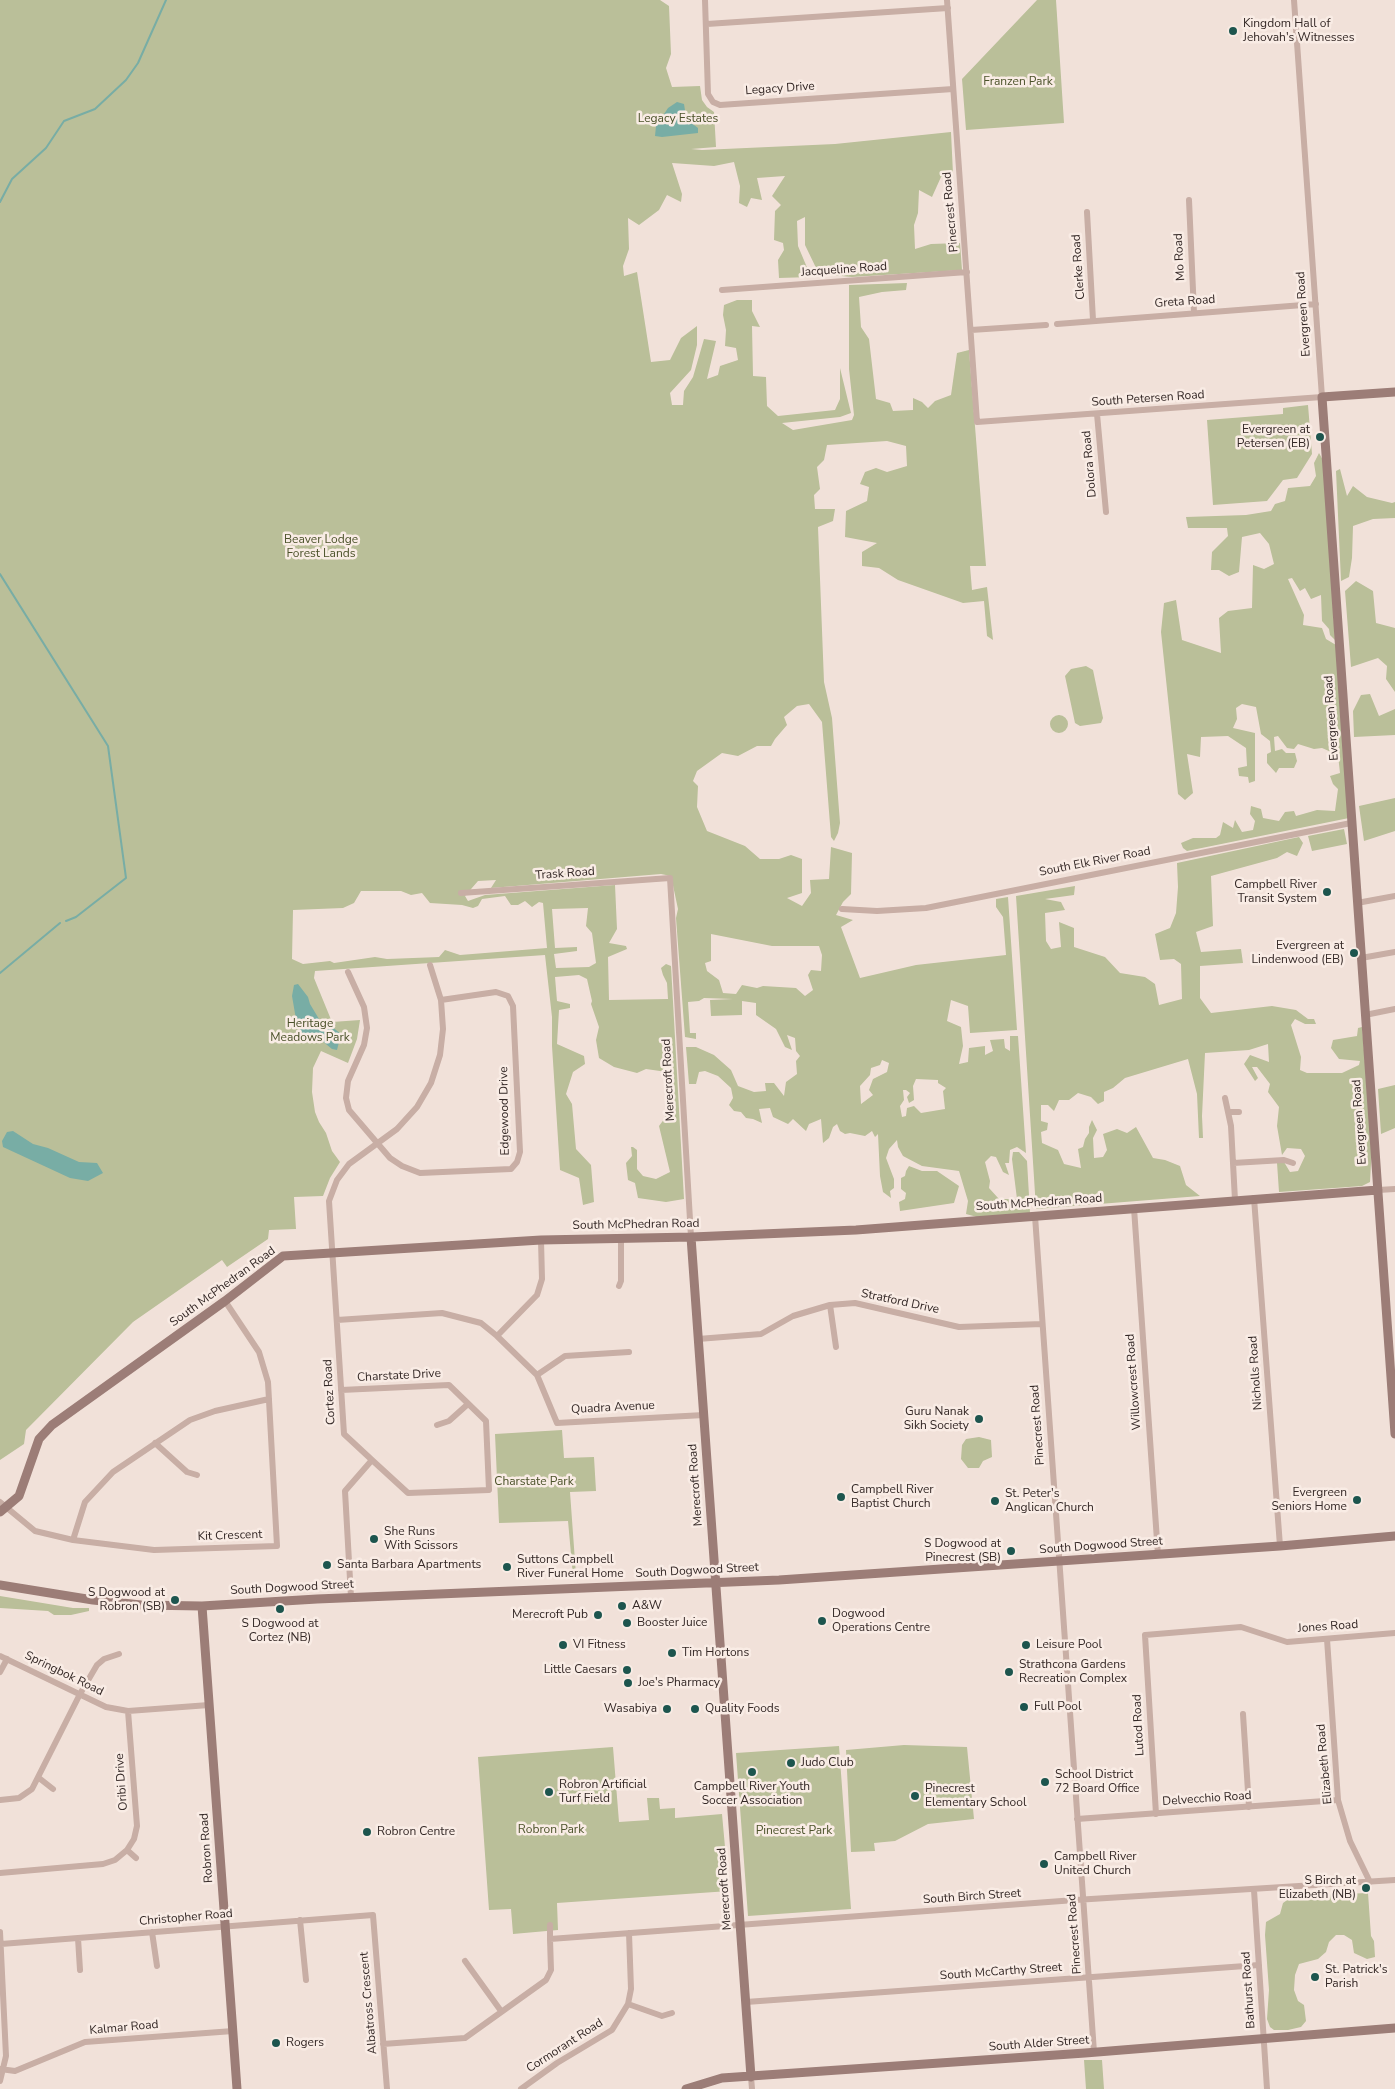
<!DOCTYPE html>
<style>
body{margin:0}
canvas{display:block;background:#f1e1d9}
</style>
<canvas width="1395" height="2089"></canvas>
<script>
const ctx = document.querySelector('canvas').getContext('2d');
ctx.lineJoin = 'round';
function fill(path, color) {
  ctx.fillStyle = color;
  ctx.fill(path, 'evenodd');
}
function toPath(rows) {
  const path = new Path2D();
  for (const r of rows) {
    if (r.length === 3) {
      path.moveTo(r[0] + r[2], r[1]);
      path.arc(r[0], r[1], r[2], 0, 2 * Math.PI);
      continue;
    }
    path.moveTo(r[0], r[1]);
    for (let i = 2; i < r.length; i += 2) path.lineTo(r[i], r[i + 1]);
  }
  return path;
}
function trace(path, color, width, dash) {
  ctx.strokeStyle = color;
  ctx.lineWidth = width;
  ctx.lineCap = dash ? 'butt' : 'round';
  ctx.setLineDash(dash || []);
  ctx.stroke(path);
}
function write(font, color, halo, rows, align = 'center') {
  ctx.font = font + ' "Nunito Sans",sans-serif';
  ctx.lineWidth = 5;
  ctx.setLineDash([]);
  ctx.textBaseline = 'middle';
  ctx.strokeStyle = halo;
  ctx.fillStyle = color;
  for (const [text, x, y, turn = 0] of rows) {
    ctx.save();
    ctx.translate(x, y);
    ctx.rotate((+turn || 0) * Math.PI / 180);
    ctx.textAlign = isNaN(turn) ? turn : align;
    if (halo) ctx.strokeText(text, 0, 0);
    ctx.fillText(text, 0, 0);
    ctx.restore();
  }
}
fill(toPath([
 [0,0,660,0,669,6,671,54,666,68,672,87,700,86,702,100,707,107,714,112,716,147,691,149,702,150,835,144,951,132,953,174,941,177,932,197,919,190,918,213,914,225,915,249,931,244,960,243,962,270,852,277,819,274,805,245,805,217,797,221,798,246,811,277,779,278,778,260,784,250,783,243,774,240,775,211,781,205,772,196,785,176,757,178,762,200,751,198,747,207,739,203,740,186,734,162,714,166,672,163,682,194,681,202,667,195,659,210,639,225,628,218,629,249,623,266,624,276,637,272,651,362,670,360,681,338,697,326,697,345,691,370,670,393,672,405,683,405,684,391,693,377,704,339,716,341,707,379,718,375,720,366,738,360,736,348,725,346,726,330,723,315,724,305,737,300,752,300,752,311,760,327,752,326,753,376,766,377,767,406,778,416,835,410,840,399,840,368,851,413,840,417,782,423,793,430,852,420,854,415,849,369,849,285,907,283,906,290,882,292,859,297,861,327,869,339,876,399,890,403,893,411,913,410,913,398,922,402,928,408,935,401,951,395,957,353,969,350,986,566,970,566,972,590,987,587,993,640,987,636,984,601,963,603,898,580,879,568,862,566,862,552,877,543,845,537,846,511,867,501,869,487,860,484,865,472,876,468,887,472,907,466,906,446,887,441,827,445,824,460,817,467,820,489,814,495,815,509,835,509,833,521,818,527,824,682,832,718,840,823,838,833,834,841,831,837,822,722,809,704,797,706,784,717,787,725,775,739,771,746,757,746,738,756,722,753,697,771,693,781,698,786,697,807,707,831,745,846,760,859,779,859,791,855,802,859,802,893,787,898,802,906,811,893,810,880,829,879,831,847,852,853,851,894,843,902,836,915,853,920,841,927,860,978,916,965,1006,955,1003,917,996,907,996,899,1008,897,1017,1030,970,1033,968,1006,951,1000,947,1021,961,1027,963,1046,959,1064,968,1062,969,1048,985,1046,985,1055,993,1051,990,1040,1004,1039,1005,1048,1010,1051,1010,1036,1018,1036,1026,1153,1017,1147,1010,1150,1009,1163,1005,1163,1009,1175,1003,1172,996,1157,991,1156,985,1162,990,1181,989,1188,999,1199,1017,1199,1012,1159,1013,1152,1019,1152,1027,1161,1030,1213,977,1217,966,1214,968,1201,959,1171,922,1166,903,1156,898,1147,897,1140,889,1149,886,1158,894,1179,894,1188,890,1191,891,1198,883,1192,880,1176,878,1134,875,1137,872,1131,865,1136,850,1133,845,1134,840,1131,837,1124,833,1127,829,1138,823,1143,821,1119,809,1124,806,1131,793,1119,788,1124,773,1117,770,1108,759,1109,762,1123,753,1119,746,1118,741,1112,734,1111,729,1105,733,1098,731,1088,718,1076,705,1071,699,1072,696,1084,689,1084,686,1047,696,1047,714,1055,731,1070,738,1086,754,1092,766,1091,765,1083,774,1083,784,1096,786,1082,797,1074,796,1061,800,1056,796,1051,795,1038,787,1035,792,1050,785,1047,776,1029,756,1015,756,1003,742,1001,742,1015,711,1016,710,1000,733,999,704,998,699,1001,688,1002,690,1033,696,1033,696,1039,685,1037,676,918,678,909,671,876,661,874,491,888,496,880,478,881,465,896,468,901,485,895,615,885,617,929,609,943,626,946,627,949,608,957,609,1000,668,999,667,983,663,975,661,968,666,964,671,966,684,1199,666,1202,638,1198,635,1183,628,1180,626,1163,632,1156,631,1147,633,1147,637,1150,637,1169,643,1176,656,1179,670,1172,659,1126,665,1118,671,1085,667,1072,646,1069,637,1073,614,1067,599,1058,596,1040,599,1027,591,1004,592,1001,587,979,579,975,555,977,557,1001,570,1004,570,1008,559,1010,557,1044,584,1056,585,1064,573,1072,566,1094,572,1104,576,1149,591,1165,594,1202,583,1205,579,1178,560,1170,552,1046,552,1017,545,955,315,971,314,978,332,1022,360,1020,357,1039,348,1063,321,1051,313,1068,312,1092,315,1112,319,1122,326,1133,332,1151,340,1162,330,1178,323,1196,294,1197,296,1229,269,1230,268,1239,227,1267,222,1260,133,1322,26,1430,24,1444,0,1460],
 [361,891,401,891,411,895,422,893,430,903,462,905,473,908,478,906,482,899,505,896,511,905,518,905,525,901,532,907,539,902,543,903,547,948,460,955,445,950,439,957,387,959,375,957,334,963,330,961,303,964,292,959,293,910,343,908,354,903],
 [588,908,586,926,592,933,596,963,589,967,556,968,554,954,577,951,577,947,555,948,552,909],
 [711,934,772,946,819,946,822,955,821,971,811,970,808,975,813,990,805,996,796,988,763,986,757,988,742,985,736,994,723,993,719,980,707,971,705,963,711,961],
 [882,1060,889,1063,887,1072,873,1079,869,1090,873,1095,861,1104,860,1086,870,1075,871,1068,880,1065],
 [916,1079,938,1080,938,1083,946,1088,943,1091,945,1109,921,1113,914,1106,907,1108,906,1116,902,1117,900,1106,904,1100,903,1090,906,1090,910,1093,907,1097,909,1103,914,1100,913,1086],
 [1037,0,1056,0,1064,123,966,130,962,79],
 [1308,405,1312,454,1297,478,1283,480,1267,501,1213,505,1207,420,1283,414,1283,408],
 [1319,453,1324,462,1335,640,1330,635,1329,629,1322,621,1321,595,1311,599,1305,588,1300,591,1292,578,1288,579,1304,615,1303,625,1322,628,1326,639,1336,645,1349,818,1187,851,1183,848,1181,843,1193,838,1216,838,1220,835,1223,822,1233,828,1235,820,1242,832,1253,830,1255,821,1250,814,1251,806,1261,809,1263,818,1279,821,1285,812,1294,811,1296,816,1317,810,1335,811,1338,789,1333,784,1330,776,1340,773,1338,755,1322,748,1314,749,1298,744,1294,749,1287,748,1278,736,1274,737,1275,751,1282,749,1286,753,1295,753,1297,761,1294,768,1279,768,1276,773,1267,763,1267,754,1271,752,1270,741,1261,734,1256,707,1242,704,1236,708,1237,719,1233,728,1255,733,1255,781,1249,783,1248,777,1239,776,1238,768,1247,766,1246,748,1228,736,1201,737,1200,757,1187,754,1193,793,1185,800,1178,794,1161,632,1164,603,1176,600,1182,640,1221,653,1219,618,1228,611,1252,608,1253,565,1264,569,1274,564,1269,544,1260,533,1242,537,1239,572,1229,576,1219,570,1211,570,1212,552,1228,536,1227,528,1188,528,1186,517,1246,515,1271,511,1275,504,1285,501,1288,488,1310,486,1316,476,1314,463],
 [1340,469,1347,496,1353,486,1367,497,1392,503,1395,502,1395,518,1373,519,1353,526,1352,558,1349,577,1341,581,1336,471],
 [1356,581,1373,591,1376,623,1395,628,1395,692,1386,679,1387,666,1378,658,1351,667,1345,591],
 [1086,666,1093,670,1103,718,1101,723,1080,726,1075,723,1065,676,1071,669],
 [1370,694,1379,716,1395,709,1395,735,1354,737,1353,711,1361,695],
 [1059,724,9],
 [1395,798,1395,831,1364,841,1359,806],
 [1344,829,1347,844,1312,851,1308,836],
 [1299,837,1303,843,1297,856,1287,852,1277,858,1211,876,1213,926,1196,932,1201,952,1241,949,1243,963,1200,966,1200,998,1211,1013,1272,1006,1296,1010,1308,1019,1314,1019,1316,1024,1305,1024,1295,1019,1291,1025,1301,1057,1300,1070,1307,1073,1342,1073,1359,1065,1360,1061,1339,1059,1331,1048,1333,1040,1357,1036,1358,1028,1362,1027,1372,1145,1370,1182,1362,1186,1279,1192,1277,1163,1284,1162,1290,1172,1298,1171,1305,1156,1301,1149,1287,1148,1282,1155,1277,1126,1279,1107,1268,1092,1270,1084,1257,1067,1252,1067,1258,1078,1255,1081,1244,1064,1250,1055,1269,1062,1268,1044,1249,1050,1205,1053,1202,1116,1203,1138,1199,1138,1197,1094,1188,1059,1125,1078,1113,1088,1104,1092,1104,1101,1098,1104,1091,1097,1078,1093,1069,1100,1059,1100,1054,1111,1048,1105,1041,1105,1041,1121,1048,1123,1047,1130,1041,1132,1042,1143,1058,1150,1064,1164,1081,1168,1078,1149,1083,1147,1085,1139,1089,1133,1089,1127,1092,1120,1097,1130,1093,1138,1094,1158,1103,1157,1107,1150,1103,1134,1117,1129,1127,1133,1136,1127,1153,1158,1165,1160,1180,1166,1186,1185,1200,1196,1036,1209,1016,896,1075,886,1074,895,1045,899,1061,902,1065,910,1045,913,1046,941,1051,949,1061,947,1059,922,1074,928,1074,947,1105,957,1120,973,1145,977,1155,984,1159,1005,1182,999,1181,964,1174,959,1160,960,1155,934,1170,928,1176,913,1178,887,1177,863],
 [1395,1085,1395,1128,1381,1134,1378,1089],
 [909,1166,922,1171,937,1171,959,1186,954,1203,900,1211,899,1202,905,1199,906,1193,901,1189,901,1178,905,1176,906,1171],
 [562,1430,564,1458,594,1457,596,1491,570,1492,576,1575,573,1576,568,1521,499,1523,495,1434],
 [979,1437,991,1440,992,1457,983,1461,979,1468,968,1468,961,1459,962,1445,966,1439],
 [0,1596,73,1608,89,1608,89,1611,71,1615,54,1615,48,1611,0,1608],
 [904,1745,967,1747,974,1819,928,1824,895,1841,874,1843,875,1851,851,1852,846,1750],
 [839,1746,851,1909,748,1916,736,1753],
 [613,1747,619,1822,649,1820,647,1798,659,1798,660,1809,675,1808,675,1818,722,1814,729,1891,557,1903,558,1930,513,1934,511,1909,489,1910,478,1757],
 [1368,1893,1371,1936,1374,1941,1375,1957,1367,1959,1354,1953,1352,1940,1344,1935,1336,1935,1329,1942,1326,1952,1318,1959,1299,1964,1295,1975,1294,1990,1298,2001,1304,2005,1306,2021,1301,2027,1288,2030,1274,2030,1270,2027,1267,2019,1269,1990,1265,1935,1266,1922,1280,1914,1283,1903,1293,1896],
 [1084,2060,1102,2060,1104,2089,1086,2089]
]), '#babf99');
fill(toPath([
 [677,102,684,104,686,117,690,122,698,128,698,133,662,137,655,136,656,126,668,108],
 [298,984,308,997,310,1004,322,1024,331,1026,341,1034,337,1050,332,1049,321,1040,305,1038,297,1025,292,996,294,985],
 [13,1131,33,1144,48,1148,79,1162,97,1163,103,1173,88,1181,70,1178,3,1147,2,1141,7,1132]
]), '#78ada5');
trace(toPath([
 [0,202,12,179,46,148,64,121,95,109,126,80,138,63,166,0],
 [0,574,108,746,126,878,76,917,66,921],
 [0,973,60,923]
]), '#78ada5', 2);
trace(toPath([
 [705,0,708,94,713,102,720,105,953,89],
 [947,0,977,422,1322,397,1294,0],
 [707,24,948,8],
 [1189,200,1194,313],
 [1087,212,1093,320],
 [722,290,967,272],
 [1057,324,1316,304],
 [971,330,1046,325],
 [1097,414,1106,512],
 [461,893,670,878,691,1237],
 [1357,903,1395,896],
 [842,909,877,911,926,908,1351,823],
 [1361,958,1395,952],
 [348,972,364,1007,367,1028,364,1045,348,1081,346,1098,349,1110,390,1158,402,1166,420,1173,511,1169,517,1162,520,1152,513,1006,508,996,496,992,441,1000],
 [1365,1015,1395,1009],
 [1225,1098,1231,1126,1235,1200],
 [1228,1112,1239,1112],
 [1233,1163,1284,1160,1293,1163],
 [1378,1190,1395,1189],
 [1254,1198,1280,1546],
 [1134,1208,1158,1555],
 [1035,1216,1094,2052],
 [619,1286,621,1281,621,1238],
 [830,1305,836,1347],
 [337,1320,442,1313,481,1323,497,1336,537,1375,557,1423,704,1415],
 [497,1336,537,1295,542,1279,541,1240],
 [698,1339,761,1334,793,1316,830,1305,855,1303,959,1327,1042,1324],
 [537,1375,565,1356,629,1352],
 [341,1390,449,1385,486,1421,489,1490,408,1493,372,1460],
 [437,1425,449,1421,468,1404],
 [155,1443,187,1472,197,1475],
 [0,1502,35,1531,73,1540,154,1550,277,1546,268,1382,259,1352,225,1301],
 [73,1540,85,1502,113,1472,190,1420,215,1411,269,1399],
 [351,1597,345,1491,372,1460,344,1434,329,1201,337,1180,349,1164,397,1129,417,1107,431,1083,440,1055,443,1029,441,1000,430,965],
 [1327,1639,1338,1800,1350,1841,1370,1882],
 [0,1656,106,1707,128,1711,209,1705],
 [0,1672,7,1659],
 [1243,1714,1249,1807],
 [39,1778,53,1789],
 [0,1800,19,1798,32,1789,80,1694,97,1665,104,1659,119,1654],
 [1156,1814,1145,1635,1241,1627,1287,1642,1395,1633],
 [1077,1819,1338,1800],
 [127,1850,136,1858],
 [0,1873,103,1864,115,1860,127,1850,134,1839,137,1826,128,1711],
 [1254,1890,1267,2089],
 [300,1920,306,1980],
 [550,1925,550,1939],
 [0,1932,6,2056,0,2081],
 [152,1932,157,1966],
 [78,1938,80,1970],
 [1,1944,373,1915,387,2089],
 [465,1961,501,2011],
 [746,2002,1259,1965],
 [628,2004,662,2016,672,2013],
 [383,2044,465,2038,546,1980,551,1970,550,1939,1075,1900,1395,1880],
 [0,2069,15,2071,85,2042,233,2031],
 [751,2077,752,2089],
 [521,2089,557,2063,612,2030,628,2004,631,1989,629,1933]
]), '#c8aea5', 6);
trace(toPath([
 [1395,392,1322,397,1395,1434],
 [691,1237,751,2077],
 [0,1512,19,1496,39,1439,52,1425,225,1301,283,1256,541,1240,692,1237,856,1230,1378,1190],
 [0,1585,93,1600,141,1605,202,1606,317,1599,779,1580,1280,1546,1395,1536],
 [202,1606,237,2089],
 [686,2089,722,2078,1085,2053,1395,2028]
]), '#9c7d77', 9);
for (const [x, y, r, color] of [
 [1233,31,5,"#1d554e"],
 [1320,437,5,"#1d554e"],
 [1327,892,5,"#1d554e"],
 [1354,953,5,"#1d554e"],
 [979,1419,5,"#1d554e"],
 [841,1497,5,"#1d554e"],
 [1357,1500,5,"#1d554e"],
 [995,1501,5,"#1d554e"],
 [374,1539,5,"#1d554e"],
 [1011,1551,5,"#1d554e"],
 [327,1565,5,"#1d554e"],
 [507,1567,5,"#1d554e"],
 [175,1600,5,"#1d554e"],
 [622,1606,5,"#1d554e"],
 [280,1609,5,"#1d554e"],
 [598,1615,5,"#1d554e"],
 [822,1621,5,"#1d554e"],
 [627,1623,5,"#1d554e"],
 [563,1645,5,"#1d554e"],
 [1026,1645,5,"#1d554e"],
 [672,1653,5,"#1d554e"],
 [627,1670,5,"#1d554e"],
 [1009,1672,5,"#1d554e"],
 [628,1683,5,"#1d554e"],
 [1024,1707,5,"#1d554e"],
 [667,1709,5,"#1d554e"],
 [695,1709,5,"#1d554e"],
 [791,1763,5,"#1d554e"],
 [752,1772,5,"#1d554e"],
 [1045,1782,5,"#1d554e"],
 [549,1792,5,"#1d554e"],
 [915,1796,5,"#1d554e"],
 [367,1832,5,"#1d554e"],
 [1044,1864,5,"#1d554e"],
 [1366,1888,5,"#1d554e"],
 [1315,1977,5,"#1d554e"],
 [276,2043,5,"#1d554e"]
]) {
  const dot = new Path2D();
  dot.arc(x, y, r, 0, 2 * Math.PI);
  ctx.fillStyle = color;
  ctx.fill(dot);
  trace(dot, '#f9ece5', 2);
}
write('12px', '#342826', '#f9ece5', [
 ["Kingdom Hall of",1243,24],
 ["Jehovah's Witnesses",1243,38],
 ["Evergreen at",1310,430,"right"],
 ["Petersen (EB)",1310,444,"right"],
 ["Campbell River",1317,885,"right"],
 ["Transit System",1317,899,"right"],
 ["Evergreen at",1344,946,"right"],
 ["Lindenwood (EB)",1344,960,"right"],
 ["Guru Nanak",969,1412,"right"],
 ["Sikh Society",969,1426,"right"],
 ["Campbell River",851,1490],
 ["Baptist Church",851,1504],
 ["Evergreen",1347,1493,"right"],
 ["Seniors Home",1347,1507,"right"],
 ["St. Peter's",1005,1494],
 ["Anglican Church",1005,1508],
 ["She Runs",384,1532],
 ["With Scissors",384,1546],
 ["S Dogwood at",1001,1544,"right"],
 ["Pinecrest (SB)",1001,1558,"right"],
 ["Suttons Campbell",517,1560],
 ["River Funeral Home",517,1574],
 ["Santa Barbara Apartments",337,1565],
 ["S Dogwood at",165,1593,"right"],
 ["Robron (SB)",165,1607,"right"],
 ["A&W",632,1606],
 ["Dogwood",832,1614],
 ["Operations Centre",832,1628],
 ["Merecroft Pub",588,1615,"right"],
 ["Booster Juice",637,1623],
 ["S Dogwood at",280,1624,"center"],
 ["Cortez (NB)",280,1638,"center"],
 ["VI Fitness",573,1645],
 ["Leisure Pool",1036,1645],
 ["Tim Hortons",682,1653],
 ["Strathcona Gardens",1019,1665],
 ["Recreation Complex",1019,1679],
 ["Little Caesars",617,1670,"right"],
 ["Joe's Pharmacy",638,1683],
 ["Full Pool",1034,1707],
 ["Wasabiya",657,1709,"right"],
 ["Quality Foods",705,1709],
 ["Judo Club",801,1763],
 ["School District",1055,1775],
 ["72 Board Office",1055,1789],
 ["Robron Artificial",559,1785],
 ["Turf Field",559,1799],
 ["Campbell River Youth",752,1787,"center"],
 ["Soccer Association",752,1801,"center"],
 ["Pinecrest",925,1789],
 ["Elementary School",925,1803],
 ["Robron Centre",377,1832],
 ["Campbell River",1054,1857],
 ["United Church",1054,1871],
 ["S Birch at",1356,1881,"right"],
 ["Elizabeth (NB)",1356,1895,"right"],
 ["St. Patrick's",1325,1970],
 ["Parish",1325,1984],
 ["Rogers",286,2043]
], 'left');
write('12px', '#4b522a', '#f9ece5', [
 ["Franzen Park",1018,82],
 ["Legacy Estates",678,119],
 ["Beaver Lodge",321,540],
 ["Forest Lands",321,554],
 ["Heritage",310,1024],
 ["Meadows Park",310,1038],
 ["Charstate Park",534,1482],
 ["Robron Park",551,1830],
 ["Pinecrest Park",794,1831]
]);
write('12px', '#342826', '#f9ece5', [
 ["Legacy Drive",780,89,-4],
 ["Pinecrest Road",951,212,-95],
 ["Mo Road",1180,257,-93],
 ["Clerke Road",1079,267,-94],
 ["Jacqueline Road",844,270,-4],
 ["Greta Road",1185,302,-4],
 ["Evergreen Road",1304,314,-94],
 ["South Petersen Road",1148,399,-4],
 ["Dolora Road",1090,464,-95],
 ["Evergreen Road",1332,718,-94],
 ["South Elk River Road",1095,862,-11],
 ["Trask Road",565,874,-4],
 ["Merecroft Road",669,1080,-93],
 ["Edgewood Drive",505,1111,-91],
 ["Evergreen Road",1360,1122,-94],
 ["South McPhedran Road",1039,1203,-4],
 ["South McPhedran Road",636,1225,-1],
 ["South McPhedran Road",223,1287,-36],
 ["Stratford Drive",900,1302,12],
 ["Nicholls Road",1256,1373,-94],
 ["Charstate Drive",399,1376,-3],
 ["Willowcrest Road",1134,1382,-94],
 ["Cortez Road",330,1392,-93],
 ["Quadra Avenue",613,1408,-3],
 ["Pinecrest Road",1038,1425,-94],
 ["Merecroft Road",696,1485,-94],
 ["Kit Crescent",230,1536,-2],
 ["South Dogwood Street",1101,1546,-4],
 ["South Dogwood Street",697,1571,-3],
 ["South Dogwood Street",292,1588,-3],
 ["Jones Road",1328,1627,-4],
 ["Springbok Road",64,1674,26],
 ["Lutod Road",1139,1725,-93],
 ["Elizabeth Road",1325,1764,-95],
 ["Oribi Drive",122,1782,-94],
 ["Delvecchio Road",1207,1799,-4],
 ["Robron Road",207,1848,-94],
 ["Merecroft Road",725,1889,-94],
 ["South Birch Street",972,1897,-4],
 ["Christopher Road",186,1918,-5],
 ["Pinecrest Road",1075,1934,-94],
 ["South McCarthy Street",1001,1972,-4],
 ["Bathurst Road",1249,1990,-94],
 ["Albatross Crescent",369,2003,-95],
 ["Kalmar Road",124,2028,-5],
 ["South Alder Street",1039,2044,-4],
 ["Cormorant Road",565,2046,-33]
]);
</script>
